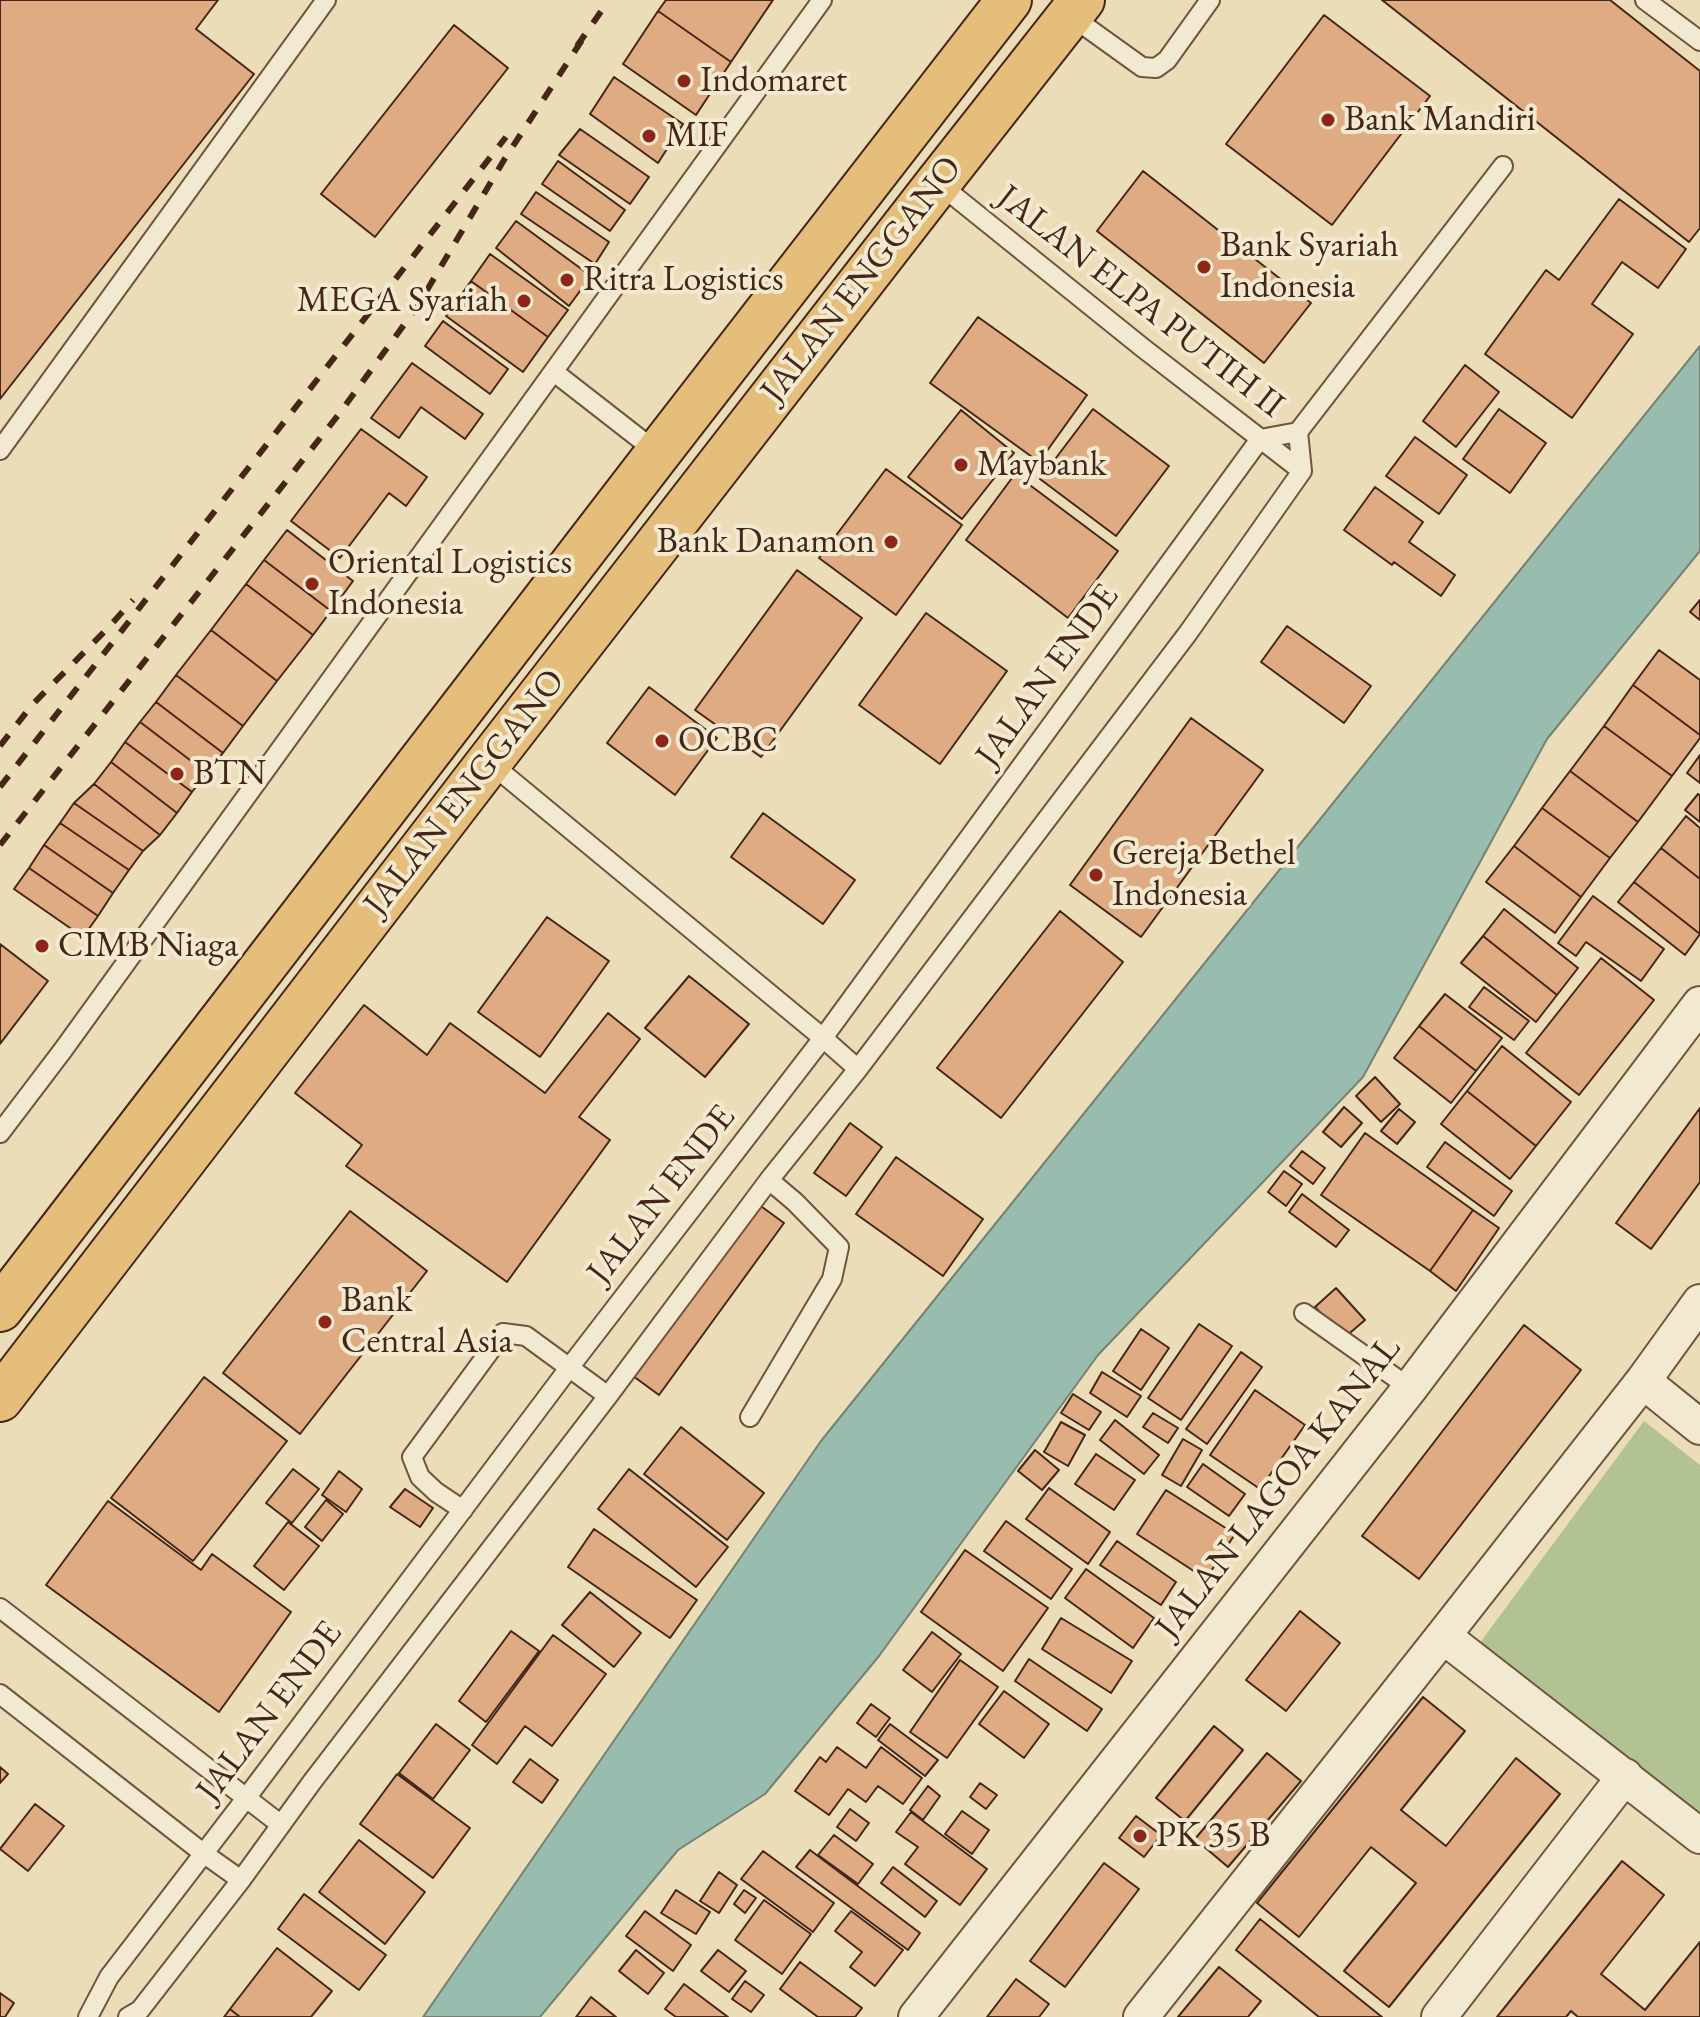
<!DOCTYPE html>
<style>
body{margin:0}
canvas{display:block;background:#eaddb7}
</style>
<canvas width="1700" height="2017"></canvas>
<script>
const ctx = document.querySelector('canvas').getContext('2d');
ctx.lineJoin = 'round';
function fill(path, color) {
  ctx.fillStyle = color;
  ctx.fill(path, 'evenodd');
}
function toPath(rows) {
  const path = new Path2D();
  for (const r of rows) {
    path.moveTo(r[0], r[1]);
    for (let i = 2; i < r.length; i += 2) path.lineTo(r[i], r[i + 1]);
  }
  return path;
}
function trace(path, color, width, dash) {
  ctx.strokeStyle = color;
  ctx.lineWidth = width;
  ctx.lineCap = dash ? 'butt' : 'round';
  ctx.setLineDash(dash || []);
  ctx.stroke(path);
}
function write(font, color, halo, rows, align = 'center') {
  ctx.font = font + ' "EB Garamond",serif';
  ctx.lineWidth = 8;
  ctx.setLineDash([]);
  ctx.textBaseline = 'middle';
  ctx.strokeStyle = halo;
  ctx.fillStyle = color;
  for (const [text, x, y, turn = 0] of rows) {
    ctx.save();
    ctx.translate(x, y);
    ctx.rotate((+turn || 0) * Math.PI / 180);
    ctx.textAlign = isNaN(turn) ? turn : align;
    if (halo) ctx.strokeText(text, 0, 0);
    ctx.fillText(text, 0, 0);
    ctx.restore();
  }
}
fill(toPath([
 [1644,1421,1700,1465,1700,1822,1476,1648]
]), '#b2c292');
const water = toPath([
 [1700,346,1700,551,1547,739,1363,1077,1098,1355,879,1656,765,1794,678,1850,540,2017,423,2017,821,1441,1700,346]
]);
fill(water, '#98bcae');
trace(water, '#778072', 2);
const building = toPath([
 [0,0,218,0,196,29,254,74,0,399,0,0],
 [666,0,773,0,731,62,658,11,666,0],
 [1382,0,1610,0,1700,71,1700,228,1689,242,1382,0],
 [658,11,731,62,696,115,623,64,658,11],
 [1324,15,1430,96,1332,225,1226,144,1324,15],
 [454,25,508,68,375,237,321,194,454,25],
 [614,77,683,124,658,163,590,114,614,77],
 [580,129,649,177,630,204,559,155,580,129],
 [558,161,625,210,610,231,542,184,558,161],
 [1143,171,1311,303,1264,363,1097,231,1143,171],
 [536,192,609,242,595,264,521,214,536,192],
 [1619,199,1686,249,1658,288,1622,262,1592,304,1633,334,1572,418,1485,354,1546,270,1559,280,1619,199],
 [516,221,591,276,569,306,496,248,516,221],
 [490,254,568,310,548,337,471,281,490,254],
 [471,281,548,337,523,372,446,316,471,281],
 [978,317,1087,395,1039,462,930,383,978,317],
 [443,321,508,369,490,394,425,346,443,321],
 [412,363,483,414,465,439,421,407,399,438,371,418,412,363],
 [1465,365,1499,392,1456,447,1423,421,1465,365],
 [1093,409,1169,466,1116,536,1040,479,1093,409],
 [1499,409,1546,443,1510,493,1463,459,1499,409],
 [961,410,1014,453,962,519,908,477,961,410],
 [361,429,427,477,406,506,389,493,340,558,291,521,361,429],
 [1415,437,1467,475,1439,514,1386,476,1415,437],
 [886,469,962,525,896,615,819,558,886,469],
 [1015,474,1118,551,1068,618,966,540,1015,474],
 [1375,487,1423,522,1409,542,1455,575,1441,596,1394,562,1392,565,1344,530,1375,487],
 [287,530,353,581,331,611,264,560,287,530],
 [264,560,331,611,313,635,246,584,264,560],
 [797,570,862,618,761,757,695,710,797,570],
 [246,584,313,635,277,681,211,630,246,584],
 [1700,600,1700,620,1690,612,1700,600],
 [926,613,1007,671,940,764,859,705,926,613],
 [1287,626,1371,686,1344,723,1261,662,1287,626],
 [211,630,277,681,243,726,176,675,211,630],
 [1659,650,1700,680,1700,735,1633,685,1659,650],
 [176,675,243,726,223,753,156,702,176,675],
 [1633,685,1700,735,1700,738,1672,776,1604,726,1633,685],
 [649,687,717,738,675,795,607,743,649,687],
 [156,702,223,753,207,773,140,722,156,702],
 [1191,718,1263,770,1141,937,1070,885,1191,718],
 [140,722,207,773,192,792,125,742,140,722],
 [1604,726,1672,776,1638,822,1570,771,1604,726],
 [125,742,192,792,177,813,111,762,125,742],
 [1700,755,1700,783,1687,773,1700,755],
 [111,762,177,813,160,835,94,784,111,762],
 [1570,771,1638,822,1610,858,1542,808,1570,771],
 [94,784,160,835,143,851,74,803,94,784],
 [1698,794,1700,796,1700,822,1685,810,1698,794],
 [74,803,143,851,129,870,60,823,74,803],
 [1542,808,1610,858,1581,897,1514,846,1542,808],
 [763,813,855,880,823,924,731,857,763,813],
 [1686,816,1700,828,1700,879,1661,848,1686,816],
 [60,823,129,870,113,893,44,845,60,823],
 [44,845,113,893,98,916,29,868,44,845],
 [1514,846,1581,897,1555,933,1486,882,1514,846],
 [1661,848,1700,879,1700,934,1634,882,1661,848],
 [29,868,98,916,83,937,14,889,29,868],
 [1634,882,1700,934,1685,955,1618,902,1634,882],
 [1593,896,1664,949,1641,981,1586,942,1576,956,1558,943,1593,896],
 [1504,909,1578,968,1557,995,1483,936,1504,909],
 [1060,911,1123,962,1001,1118,937,1068,1060,911],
 [547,917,609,961,540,1057,478,1012,547,917],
 [1483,936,1557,995,1536,1022,1461,963,1483,936],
 [0,944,48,981,0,1044,0,944],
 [1601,958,1654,1000,1579,1095,1526,1053,1601,958],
 [689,976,749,1024,705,1077,645,1028,689,976],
 [1484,987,1529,1021,1514,1040,1469,1007,1484,987],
 [1445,994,1502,1038,1476,1071,1419,1026,1445,994],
 [364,1005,427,1055,450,1023,545,1093,608,1013,640,1039,579,1117,610,1140,507,1282,346,1166,362,1145,295,1093,364,1005],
 [1419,1026,1476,1071,1451,1103,1394,1058,1419,1026],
 [1502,1046,1571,1102,1536,1146,1467,1091,1502,1046],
 [1375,1077,1400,1104,1381,1122,1356,1096,1375,1077],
 [1467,1091,1536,1146,1510,1179,1441,1124,1467,1091],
 [1344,1107,1362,1123,1341,1147,1323,1132,1344,1107],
 [1700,1108,1700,1182,1651,1249,1616,1223,1700,1108],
 [1399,1109,1415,1122,1397,1144,1381,1131,1399,1109],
 [850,1123,882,1147,846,1196,814,1173,850,1123],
 [1365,1133,1473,1210,1430,1271,1321,1195,1365,1133],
 [1445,1142,1512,1191,1494,1216,1427,1167,1445,1142],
 [1302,1151,1325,1168,1313,1184,1290,1166,1302,1151],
 [896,1157,983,1219,943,1276,856,1214,896,1157],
 [1284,1171,1302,1184,1286,1206,1268,1192,1284,1171],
 [1302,1194,1349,1230,1336,1247,1289,1212,1302,1194],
 [758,1204,784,1223,659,1395,633,1376,758,1204],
 [1473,1210,1499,1228,1456,1291,1430,1271,1473,1210],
 [350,1211,427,1271,300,1434,223,1373,350,1211],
 [1336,1288,1365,1320,1344,1338,1315,1307,1336,1288],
 [1199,1324,1232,1346,1181,1420,1148,1398,1199,1324],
 [1524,1325,1581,1370,1419,1579,1362,1536,1524,1325],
 [1141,1329,1169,1348,1141,1390,1113,1371,1141,1329],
 [1241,1352,1262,1367,1207,1444,1186,1429,1241,1352],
 [1102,1372,1141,1396,1127,1417,1090,1393,1102,1372],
 [204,1377,287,1441,193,1561,111,1498,204,1377],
 [1255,1390,1305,1425,1260,1489,1210,1455,1255,1390],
 [1073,1394,1101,1412,1089,1430,1061,1413,1073,1394],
 [1153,1413,1178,1428,1168,1443,1143,1427,1153,1413],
 [1115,1420,1159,1455,1144,1474,1100,1440,1115,1420],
 [1061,1422,1085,1435,1068,1466,1044,1452,1061,1422],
 [681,1427,764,1493,727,1540,644,1474,681,1427],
 [1183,1439,1202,1450,1181,1486,1162,1475,1183,1439],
 [1035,1450,1059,1470,1042,1490,1018,1471,1035,1450],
 [1096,1454,1135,1480,1114,1510,1075,1484,1096,1454],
 [1203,1464,1245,1494,1229,1516,1187,1487,1203,1464],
 [293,1469,319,1489,292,1523,266,1503,293,1469],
 [629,1469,728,1547,696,1587,598,1509,629,1469],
 [339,1471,362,1489,346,1512,322,1495,339,1471],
 [1049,1488,1110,1532,1088,1564,1026,1519,1049,1488],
 [405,1489,433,1508,420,1527,390,1507,405,1489],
 [1166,1490,1235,1534,1206,1579,1137,1534,1166,1490],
 [326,1500,343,1514,322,1541,305,1527,326,1500],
 [108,1501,201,1570,212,1554,291,1612,219,1712,46,1585,108,1501],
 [1006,1521,1072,1569,1051,1599,984,1551,1006,1521],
 [288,1522,319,1546,284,1590,254,1566,288,1522],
 [594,1529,697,1600,670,1638,568,1567,594,1529],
 [1117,1541,1176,1582,1161,1605,1100,1565,1117,1541],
 [965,1550,1048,1608,1003,1671,921,1612,965,1550],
 [1086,1569,1154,1618,1133,1648,1065,1598,1086,1569],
 [590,1592,641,1633,614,1667,562,1625,590,1592],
 [1300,1611,1340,1643,1286,1711,1246,1680,1300,1611],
 [1061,1618,1132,1661,1111,1693,1042,1649,1061,1618],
 [511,1631,539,1651,486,1722,459,1701,511,1631],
 [932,1632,961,1654,932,1692,903,1670,932,1632],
 [553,1635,606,1674,552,1746,525,1726,497,1764,472,1745,553,1635],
 [1029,1659,1102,1709,1087,1731,1015,1681,1029,1659],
 [960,1660,998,1687,947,1758,910,1732,960,1660],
 [1004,1691,1049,1724,1024,1758,979,1724,1004,1691],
 [1423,1697,1465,1731,1401,1810,1446,1846,1516,1758,1560,1794,1389,2007,1344,1971,1416,1883,1371,1847,1299,1937,1257,1903,1423,1697],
 [871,1704,890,1718,876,1737,857,1723,871,1704],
 [436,1724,470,1750,433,1799,399,1773,436,1724],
 [890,1724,938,1760,925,1776,878,1740,890,1724],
 [1214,1726,1243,1750,1185,1821,1156,1798,1214,1726],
 [837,1747,866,1768,881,1747,922,1778,903,1804,878,1786,866,1802,848,1789,829,1815,795,1791,820,1757,826,1762,837,1747],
 [1267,1753,1301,1781,1228,1867,1195,1839,1267,1753],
 [530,1759,558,1780,542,1803,513,1782,530,1759],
 [0,1767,8,1774,0,1783,0,1767],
 [397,1774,470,1828,433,1878,360,1824,397,1774],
 [980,1783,997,1795,986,1809,970,1797,980,1783],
 [928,1786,940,1796,923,1820,910,1810,928,1786],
 [35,1804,64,1826,28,1871,0,1849,35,1804],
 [850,1809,869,1823,856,1841,837,1827,850,1809],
 [962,1811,989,1830,972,1854,945,1834,962,1811],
 [911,1812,987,1869,960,1905,905,1864,918,1847,896,1832,911,1812],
 [1136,1816,1161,1835,1144,1857,1119,1838,1136,1816],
 [834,1835,873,1864,858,1884,818,1855,834,1835],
 [359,1840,425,1892,385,1944,319,1892,359,1840],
 [810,1850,920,1933,908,1950,796,1867,810,1850],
 [763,1851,834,1903,813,1932,741,1879,763,1851],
 [1622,1861,1664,1895,1601,1974,1645,2010,1700,1942,1700,2017,1578,2017,1571,2011,1566,2017,1497,2017,1622,1861],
 [1104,1863,1139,1889,1065,1987,1030,1961,1104,1863],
 [893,1867,937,1901,925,1917,881,1883,893,1867],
 [719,1872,737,1885,719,1913,700,1901,719,1872],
 [676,1890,710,1912,696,1934,661,1913,676,1890],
 [744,1890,756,1898,745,1913,734,1904,744,1890],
 [304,1894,386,1955,359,1990,278,1929,304,1894],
 [764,1900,811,1934,782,1974,735,1940,764,1900],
 [645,1911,691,1945,673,1971,626,1936,645,1911],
 [851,1911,903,1950,875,1986,850,1967,862,1952,835,1931,851,1911],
 [1260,1919,1382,2017,1319,2017,1236,1950,1260,1919],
 [277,1948,332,1991,311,2017,240,2017,230,2009,277,1948],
 [636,1950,664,1973,648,1994,619,1971,636,1950],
 [718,1950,746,1971,729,1992,701,1971,718,1950],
 [800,1962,862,2008,855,2017,818,2017,780,1989,800,1962],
 [1219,1967,1261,2001,1248,2017,1178,2017,1219,1967],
 [1016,1979,1049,2004,1039,2017,987,2017,1016,1979],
 [745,1981,764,1995,751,2012,732,1999,745,1981],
 [684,1984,728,2017,676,2017,665,2009,684,1984],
 [0,1993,14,2003,5,2017,0,2017,0,1993],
 [591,1997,616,2017,576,2017,591,1997],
 [230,2009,240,2017,224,2017,230,2009]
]);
fill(building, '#dfab83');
trace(building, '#462617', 2);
const service = toPath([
 [1645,0,1700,41],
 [1071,16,1142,67,1156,68,1167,60,1210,0],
 [938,183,1143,348,1302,471],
 [554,372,658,453],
 [0,450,326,0],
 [489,762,823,1038,858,1069],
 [0,1133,63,1050,822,0],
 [1304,1313,1410,1388],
 [750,1417,832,1279,839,1247,795,1202,769,1180],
 [463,1510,436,1492,420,1477,412,1457,503,1333,526,1336,608,1396],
 [0,1608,280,1824],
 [0,1694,203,1853,241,1880],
 [88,2017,109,1977,247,1797,569,1368,823,1038,1260,439,1298,432,1503,166],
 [128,2017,140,2010,241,1880,312,1782,608,1396,769,1180,858,1069,1188,633,1302,471,1298,432]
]);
const minor = toPath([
 [1643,1381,1700,1427],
 [1443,1636,1700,1836],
 [916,2017,1410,1388,1700,1004],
 [1141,2017,1443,1636,1643,1381,1700,1302],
 [1439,2017,1625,1776]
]);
const trunk = toPath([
 [0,1309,658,453,1009,0],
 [0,1399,489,762,938,183,1082,0]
]);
trace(service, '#6f543f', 22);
trace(minor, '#6f543f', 38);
trace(trunk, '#462617', 48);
trace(service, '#f1e9d0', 18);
trace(minor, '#f1e9d0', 34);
trace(trunk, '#e5be7c', 44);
trace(toPath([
 [577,46,609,0],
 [0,746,32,705,108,628,133,600],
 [0,787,506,137],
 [0,845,339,414,417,307,504,160,584,37]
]), '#462617', 6, [14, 14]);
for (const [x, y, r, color] of [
 [684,81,8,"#8f2418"],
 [1328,120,8,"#8f2418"],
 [649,136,8,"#8f2418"],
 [1204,267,8,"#8f2418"],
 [567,280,8,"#8f2418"],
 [524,301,8,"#8f2418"],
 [961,465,8,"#8f2418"],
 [891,542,8,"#8f2418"],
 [312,584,8,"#8f2418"],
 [662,741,8,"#8f2418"],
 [177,774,8,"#8f2418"],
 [1096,875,8,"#8f2418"],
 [42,946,8,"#8f2418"],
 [325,1322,8,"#8f2418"],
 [1140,1836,8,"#8f2418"]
]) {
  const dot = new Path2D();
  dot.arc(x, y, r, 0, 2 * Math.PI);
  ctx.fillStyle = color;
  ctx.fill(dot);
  trace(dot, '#f1e9d0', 3);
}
write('36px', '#462617', '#f1e9d0', [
 ["Indomaret",700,81],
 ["Bank Mandiri",1344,120],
 ["MIF",665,136],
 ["Bank Syariah",1220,246],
 ["Indonesia",1220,287],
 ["Ritra Logistics",583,280],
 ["MEGA Syariah",508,301,"right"],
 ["Maybank",977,465],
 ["Bank Danamon",875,542,"right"],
 ["Oriental Logistics",328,563],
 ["Indonesia",328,604],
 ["OCBC",678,741],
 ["BTN",193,774],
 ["Gereja Bethel",1112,854],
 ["Indonesia",1112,895],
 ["CIMB Niaga",58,946],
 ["Bank",341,1301],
 ["Central Asia",341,1342],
 ["PK 35 B",1156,1836]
], 'left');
write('36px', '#462617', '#f1e9d0', [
 ["JALAN ENGGANO",862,280,-52],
 ["JALAN ELPA PUTIH II",1140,302,38],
 ["JALAN ENDE",1048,676,-54],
 ["JALAN ENGGANO",465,793,-52],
 ["JALAN ENDE",662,1195,-52],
 ["JALAN LAGOA KANAL",1279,1488,-52],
 ["JALAN ENDE",270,1712,-53]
]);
</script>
